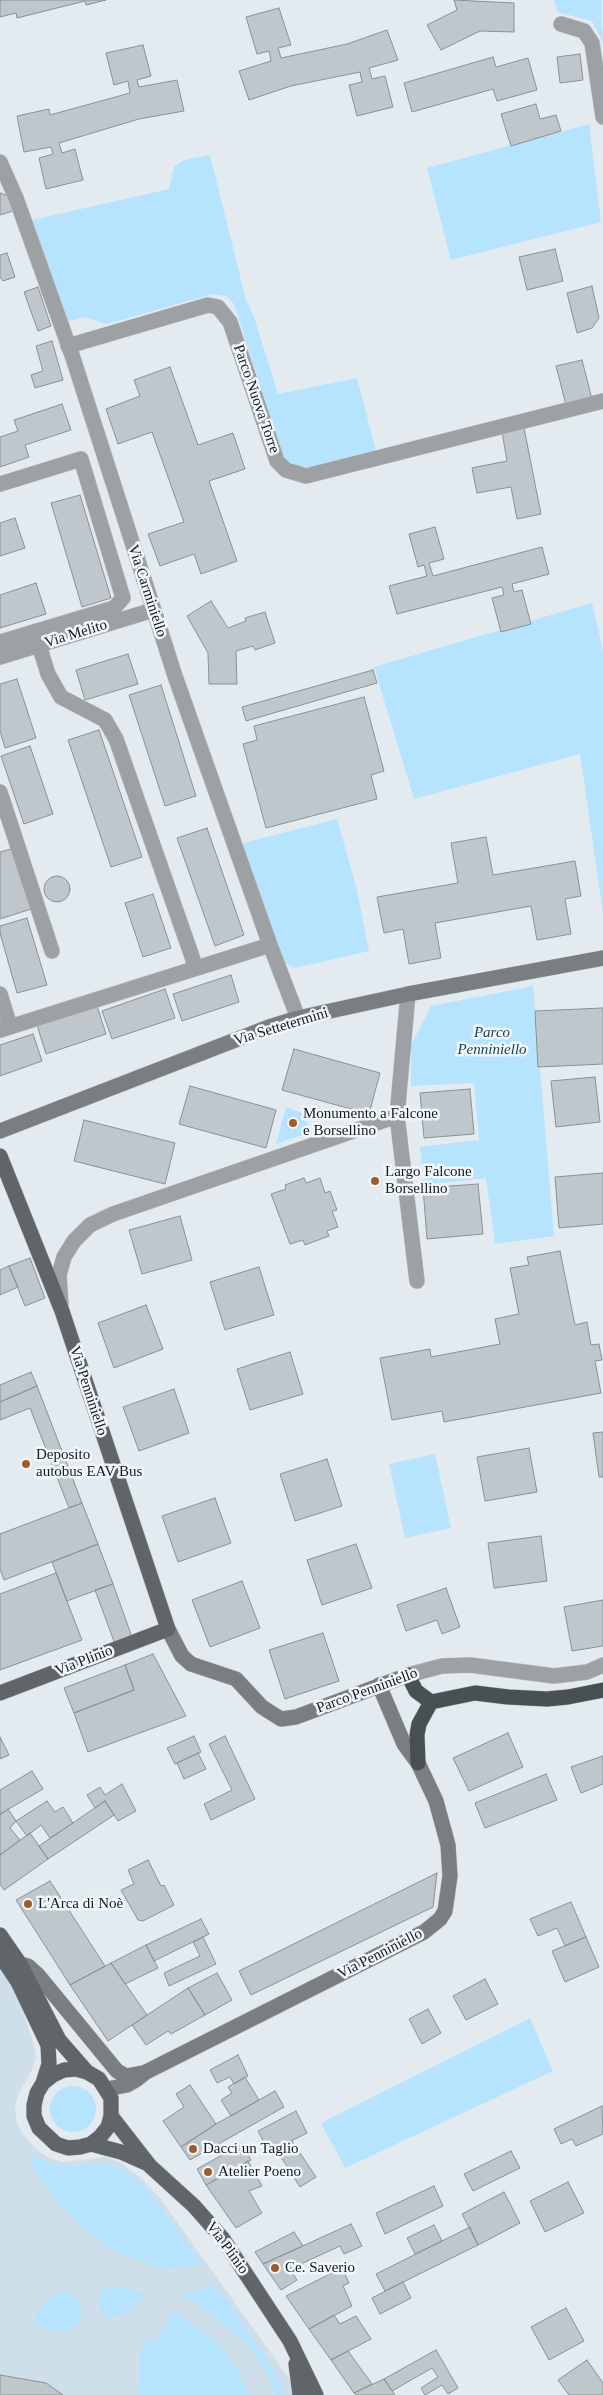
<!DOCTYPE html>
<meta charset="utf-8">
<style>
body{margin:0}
canvas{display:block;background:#e3ebf0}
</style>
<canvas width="603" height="2395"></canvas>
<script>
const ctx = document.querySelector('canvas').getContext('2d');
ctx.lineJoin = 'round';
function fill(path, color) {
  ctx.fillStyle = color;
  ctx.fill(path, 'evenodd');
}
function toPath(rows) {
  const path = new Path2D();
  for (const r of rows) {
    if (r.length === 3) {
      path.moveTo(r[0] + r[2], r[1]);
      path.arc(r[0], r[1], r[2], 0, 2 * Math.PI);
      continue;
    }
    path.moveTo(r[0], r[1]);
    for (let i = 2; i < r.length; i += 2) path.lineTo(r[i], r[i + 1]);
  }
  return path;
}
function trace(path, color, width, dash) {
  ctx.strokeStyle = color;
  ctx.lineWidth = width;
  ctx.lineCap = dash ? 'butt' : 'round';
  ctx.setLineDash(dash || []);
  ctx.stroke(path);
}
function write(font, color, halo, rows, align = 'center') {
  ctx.font = font + ' Georgia,serif';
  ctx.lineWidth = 5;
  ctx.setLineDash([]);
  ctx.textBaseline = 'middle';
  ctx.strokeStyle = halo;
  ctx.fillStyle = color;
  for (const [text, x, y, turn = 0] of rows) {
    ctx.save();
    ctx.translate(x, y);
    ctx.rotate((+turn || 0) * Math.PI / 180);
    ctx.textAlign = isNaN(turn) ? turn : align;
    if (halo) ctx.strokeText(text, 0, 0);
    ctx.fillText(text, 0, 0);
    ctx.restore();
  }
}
fill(toPath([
 [0,1968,15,1990,33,2041,36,2057,32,2070,18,2095,15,2107,17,2123,22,2133,37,2150,49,2158,64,2162,106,2157,120,2162,141,2178,159,2197,301,2395,0,2395]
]), '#cfdfe9');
fill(toPath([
 [554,0,601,0,603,43,592,21,557,12],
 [589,124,601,222,451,260,427,168],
 [210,155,246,300,254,317,278,394,357,378,376,451,318,468,299,466,288,461,280,449,234,304,226,296,213,294,107,324,83,317,66,322,32,220,169,189,174,167,184,160],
 [592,603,603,650,603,913,580,754,414,799,374,667],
 [337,819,357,890,369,951,295,968,285,963,279,956,240,844],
 [533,986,554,1236,495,1244,486,1178,424,1185,420,1147,479,1140,474,1083,411,1086,411,1045,431,1006],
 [286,1107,302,1113,312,1132,276,1144],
 [435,1454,451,1528,405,1538,389,1464],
 [530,2018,553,2071,345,2168,321,2123],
 [73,2109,23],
 [28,2154,56,2165,73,2166,98,2162,122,2169,145,2186,202,2265,162,2269,115,2252,86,2231,61,2206,33,2169],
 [216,2285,276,2373,281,2386,282,2395,275,2395,268,2374,243,2339,182,2294],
 [115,2287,141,2292,145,2293,146,2298,121,2316,108,2317,102,2312,98,2301,100,2294,106,2289],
 [59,2293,70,2293,79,2303,82,2315,79,2321,74,2327,63,2330,53,2331,39,2325,34,2321,36,2312,49,2298],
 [174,2312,217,2342,234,2364,249,2395,138,2395,140,2354,147,2337,153,2343]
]), '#b6e4fe');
const building = toPath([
 [0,0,106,0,86,5,85,1,17,18,16,13,0,17,0,0],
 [454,0,514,3,514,32,480,31,441,50,427,25,457,10,454,0],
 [279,8,291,45,278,48,281,58,347,44,387,30,398,60,369,68,372,79,385,76,393,107,357,116,349,85,362,82,360,72,291,86,249,100,239,71,271,61,269,51,257,54,246,17,279,8],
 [143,45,151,76,137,80,139,87,177,80,184,111,139,119,59,143,62,153,75,149,83,180,46,189,39,158,53,154,51,147,24,152,17,116,49,109,50,115,130,93,128,81,114,85,106,53,143,45],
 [580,54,583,80,560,83,557,57,580,54],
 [493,57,496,67,528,58,537,90,497,101,493,89,412,112,404,83,493,57],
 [536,104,540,119,556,115,561,131,511,146,501,114,536,104],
 [0,193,8,196,13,211,0,215,0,193],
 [555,249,563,281,527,290,519,257,555,249],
 [7,253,15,277,3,281,0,277,0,255,7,253],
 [592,286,599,318,592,328,577,333,567,293,592,286],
 [38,287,51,326,38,331,24,292,38,287],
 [52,341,63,380,35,388,31,375,43,371,36,346,52,341],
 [582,360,592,399,566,405,556,366,582,360],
 [170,367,198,445,233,433,245,469,209,481,237,561,201,574,194,554,160,566,148,534,184,522,152,432,118,444,106,409,140,396,134,380,170,367],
 [62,404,71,430,25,445,29,457,0,467,0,437,18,431,14,420,62,404],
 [524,428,541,514,517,519,511,487,477,493,472,468,507,461,502,432,524,428],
 [80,495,111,598,82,607,51,503,80,495],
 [15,518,25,548,0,556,0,523,15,518],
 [435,527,444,559,429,563,433,576,542,547,549,574,512,584,514,592,522,590,531,624,501,632,492,598,504,595,502,587,397,614,389,586,427,576,424,565,418,567,409,534,435,527],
 [36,583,46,614,0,628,0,595,36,583],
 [211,601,228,628,246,621,245,618,265,612,275,643,255,650,253,646,236,651,237,684,209,684,208,653,187,616,211,601],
 [128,654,138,684,85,700,76,670,128,654],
 [373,670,377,683,246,721,242,707,373,670],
 [17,679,36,738,5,748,0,731,0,684,17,679],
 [161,685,196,796,165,806,129,695,161,685],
 [364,697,384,771,371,775,377,799,266,828,243,744,257,740,254,726,364,697],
 [99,730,142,857,111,867,68,740,99,730],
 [30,746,53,814,24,824,1,756,30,746],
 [207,828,244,935,215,946,177,838,207,828],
 [486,837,493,875,575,861,581,896,565,899,571,934,537,940,531,906,435,923,441,958,409,964,403,929,384,933,377,897,458,883,451,843,486,837],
 [11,849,31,909,0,919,0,852,11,849],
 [57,889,13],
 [153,894,171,948,143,957,125,903,153,894],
 [27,918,47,985,17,993,0,933,0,926,27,918],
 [231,975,239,1002,182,1021,173,994,231,975],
 [165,989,175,1018,112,1039,102,1011,165,989],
 [97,1006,106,1034,46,1054,37,1025,97,1006],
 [603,1008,603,1064,538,1067,535,1011,603,1008],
 [33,1034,42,1061,0,1076,0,1045,33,1034],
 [294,1049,380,1073,369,1114,282,1090,294,1049],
 [595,1077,600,1122,556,1127,551,1081,595,1077],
 [190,1086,276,1110,266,1148,179,1124,190,1086],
 [470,1089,474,1134,424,1138,420,1093,470,1089],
 [84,1120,175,1143,165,1184,74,1161,84,1120],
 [603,1173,603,1224,559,1228,555,1177,603,1173],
 [304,1178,306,1183,320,1178,325,1193,330,1191,337,1210,332,1211,338,1227,327,1231,329,1236,305,1245,303,1240,290,1244,271,1194,286,1189,285,1185,304,1178],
 [478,1184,483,1234,427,1239,423,1188,478,1184],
 [180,1216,192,1260,142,1274,129,1230,180,1216],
 [560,1251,575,1325,587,1322,591,1345,599,1344,602,1360,595,1361,601,1393,444,1422,442,1411,392,1420,380,1358,430,1349,431,1357,500,1344,495,1319,519,1314,510,1268,529,1265,527,1257,560,1251],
 [30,1258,45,1298,25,1306,9,1266,30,1258],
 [9,1266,18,1287,0,1295,0,1270,9,1266],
 [259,1267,274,1315,225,1330,210,1282,259,1267],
 [146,1305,163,1349,114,1368,98,1323,146,1305],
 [290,1352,303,1394,250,1410,237,1369,290,1352],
 [31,1372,37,1386,0,1402,0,1385,31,1372],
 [37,1386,82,1503,69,1508,30,1408,0,1420,0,1402,37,1386],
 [174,1389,189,1433,139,1451,123,1407,174,1389],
 [603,1432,603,1477,599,1477,593,1433,603,1432],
 [529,1448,537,1492,485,1501,477,1457,529,1448],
 [327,1459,342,1506,295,1521,280,1474,327,1459],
 [215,1498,231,1543,178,1562,162,1516,215,1498],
 [82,1503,98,1544,4,1580,0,1569,0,1534,82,1503],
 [541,1536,547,1581,494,1588,488,1543,541,1536],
 [98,1544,113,1584,67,1601,52,1562,98,1544],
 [356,1544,372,1588,322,1605,307,1560,356,1544],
 [56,1573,82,1640,0,1670,0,1594,56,1573],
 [242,1581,260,1628,210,1647,192,1600,242,1581],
 [113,1584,132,1637,115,1644,95,1590,113,1584],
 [446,1588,460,1627,442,1634,437,1620,406,1631,397,1605,446,1588],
 [603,1600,603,1646,572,1651,564,1607,603,1600],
 [323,1633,339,1681,285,1699,269,1650,323,1633],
 [153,1654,186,1716,88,1752,74,1713,134,1690,125,1665,153,1654],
 [125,1665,134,1690,74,1713,64,1688,125,1665],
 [508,1733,523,1767,469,1791,453,1758,508,1733],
 [194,1736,201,1752,175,1764,167,1748,194,1736],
 [225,1736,255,1799,211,1820,204,1804,232,1790,209,1744,225,1736],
 [0,1737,9,1755,0,1759,0,1737],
 [198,1753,206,1769,184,1779,177,1763,198,1753],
 [603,1756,603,1784,581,1793,571,1767,603,1756],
 [32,1771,43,1789,0,1814,0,1790,32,1771],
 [546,1774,557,1800,485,1828,475,1803,546,1774],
 [122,1784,136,1811,118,1821,105,1801,95,1808,87,1795,100,1787,105,1795,122,1784],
 [47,1801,55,1812,63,1807,73,1823,50,1838,41,1825,27,1836,16,1821,47,1801],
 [105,1801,114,1815,48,1859,39,1846,105,1801],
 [8,1809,16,1821,10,1828,20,1840,0,1855,0,1815,8,1809],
 [30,1833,48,1859,4,1890,0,1884,0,1855,30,1833],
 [148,1860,161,1886,164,1885,174,1905,143,1921,138,1920,121,1890,134,1884,128,1870,148,1860],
 [437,1873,433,1907,251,1995,239,1971,437,1873],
 [50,1881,105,1966,70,1985,16,1900,50,1881],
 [571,1902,586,1937,565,1946,557,1928,538,1936,530,1919,571,1902],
 [201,1919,209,1934,154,1961,146,1945,201,1919],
 [203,1937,216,1964,169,1986,164,1973,200,1956,193,1942,203,1937],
 [586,1937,599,1967,565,1982,552,1951,586,1937],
 [146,1945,158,1968,125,1984,111,1963,146,1945],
 [111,1963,147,2015,108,2041,70,1985,111,1963],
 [217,1973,232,2000,205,2015,188,1988,217,1973],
 [485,1979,498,2004,466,2020,453,1996,485,1979],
 [188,1988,205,2015,171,2034,168,2031,146,2045,132,2025,188,1988],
 [428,2009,441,2033,422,2044,409,2019,428,2009],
 [238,2055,248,2076,234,2084,230,2077,217,2083,210,2070,238,2055],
 [245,2077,259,2100,231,2116,221,2100,232,2093,228,2087,245,2077],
 [190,2085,216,2124,181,2147,163,2121,184,2107,176,2094,190,2085],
 [275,2091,284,2107,190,2160,181,2147,216,2124,275,2091],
 [602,2106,603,2134,576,2146,572,2139,561,2144,554,2129,602,2106],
 [296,2111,307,2133,269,2152,258,2131,296,2111],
 [292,2141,316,2177,300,2187,276,2149,292,2141],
 [242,2144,251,2160,206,2185,197,2169,242,2144],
 [511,2151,520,2168,473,2191,464,2174,511,2151],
 [248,2161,262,2186,249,2191,262,2213,236,2228,206,2185,248,2161],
 [568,2182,584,2213,545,2232,530,2201,568,2182],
 [434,2186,443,2206,385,2234,376,2213,434,2186],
 [504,2192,520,2223,478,2245,462,2214,504,2192],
 [351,2224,362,2246,344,2254,340,2246,290,2269,297,2280,281,2290,263,2264,351,2224],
 [434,2225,442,2241,415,2254,407,2238,434,2225],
 [470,2227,478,2245,385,2291,376,2274,470,2227],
 [294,2232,303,2246,263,2264,255,2252,294,2232],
 [342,2268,349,2283,343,2286,352,2306,309,2329,286,2296,342,2268],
 [403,2282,411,2298,380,2314,372,2298,403,2282],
 [566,2308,584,2341,549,2360,531,2327,566,2308],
 [334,2315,340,2324,356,2316,371,2339,331,2360,309,2329,334,2315],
 [436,2350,458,2388,448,2394,442,2385,425,2395,421,2388,438,2377,432,2368,392,2391,384,2379,436,2350],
 [348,2351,372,2384,354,2393,331,2360,348,2351],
 [587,2360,603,2383,603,2395,569,2395,558,2380,587,2360],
 [0,2375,46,2383,63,2395,0,2395,0,2375],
 [384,2379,395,2395,356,2395,354,2393,384,2379]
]);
fill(building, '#bfc7cc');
trace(building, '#899195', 1);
const street = toPath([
 [561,24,584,31,592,43,603,117],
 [0,162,16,198,73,358,175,676,270,945,298,1018],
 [68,346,208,305,218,307,230,322,277,461,286,470,306,476,603,401],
 [0,484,81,459,123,598,114,608,0,642],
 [39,645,48,674,61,697,105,720,116,739,196,968],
 [0,657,153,610],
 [0,792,52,951],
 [0,994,10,1026],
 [408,994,397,1116,417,1281],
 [0,1030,270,945],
 [61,1305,59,1275,64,1257,74,1241,90,1225,113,1214,397,1116],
 [408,1675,442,1666,470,1665,554,1676,587,1672,603,1665]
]);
const secondary = toPath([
 [0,1131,269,1027,298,1018,408,994,603,958],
 [168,1629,182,1656,191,1664,236,1679,262,1707,281,1719,296,1717,408,1675],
 [20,1964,28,1966,38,1975,117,2071,126,2076,142,2073],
 [107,2089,127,2085,136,2080,146,2072,424,1932,440,1919,445,1911,450,1876,448,1845,436,1801,418,1763,404,1744,379,1685]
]);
const primary = toPath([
 [0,1156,62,1311,168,1629,0,1693],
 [0,1935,20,1964,59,2040,87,2072,99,2079,111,2098,111,2116,108,2127,100,2137,91,2144,80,2147,68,2148,56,2144,39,2128,34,2116,34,2105,37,2093,43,2083,53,2075,64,2070,76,2069,87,2072],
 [0,1955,18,1982,48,2045,49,2064,43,2083],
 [111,2116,150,2166,194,2206,223,2239,290,2341,316,2395],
 [91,2144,121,2152,148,2164],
 [296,2364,300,2395]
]);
const highway = toPath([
 [408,1675,416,1691,431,1702,475,1693,508,1697,547,1699,568,1697,603,1690],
 [418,1763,417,1735,419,1724,431,1702]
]);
trace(street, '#bec5ca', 16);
trace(secondary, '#bec5ca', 16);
trace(primary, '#bec5ca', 16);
trace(highway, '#bec5ca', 16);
trace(street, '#9da1a3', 15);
trace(secondary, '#797e81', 15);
trace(primary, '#5f6569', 15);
trace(highway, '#495054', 15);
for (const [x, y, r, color] of [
 [293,1123,5,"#9e5b2b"],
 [375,1181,5,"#9e5b2b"],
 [26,1464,5,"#9e5b2b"],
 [28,1904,5,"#9e5b2b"],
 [193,2149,5,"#9e5b2b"],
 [208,2172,5,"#9e5b2b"],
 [275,2268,5,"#9e5b2b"]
]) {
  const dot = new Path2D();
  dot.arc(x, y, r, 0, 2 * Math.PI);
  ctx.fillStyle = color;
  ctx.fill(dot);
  trace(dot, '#f0f8fd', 2);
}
write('15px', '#171a1b', '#f0f8fd', [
 ["Parco Nuova Torre",256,399,71],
 ["Via Carminiello",147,591,72],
 ["Via Melito",76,634,-17],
 ["Via Settetermini",281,1027,-17],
 ["Via Penniniello",88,1391,72],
 ["Via Plinio",84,1661,-21],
 ["Parco Penniniello",367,1691,-20],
 ["Via Penniniello",380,1954,-27],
 ["Via Plinio",227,2248,54]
]);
write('italic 15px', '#0f3f56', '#f0f8fd', [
 ["Parco",492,1033],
 ["Penniniello",492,1050]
]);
write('15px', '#171a1b', '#f0f8fd', [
 ["Monumento a Falcone",303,1114],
 ["e Borsellino",303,1131],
 ["Largo Falcone",385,1172],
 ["Borsellino",385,1189],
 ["Deposito",36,1455],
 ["autobus EAV Bus",36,1472],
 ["L'Arca di Noè",38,1904],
 ["Dacci un Taglio",203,2149],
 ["Atelier Poeno",218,2172],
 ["Ce. Saverio",285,2268]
], 'left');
</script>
